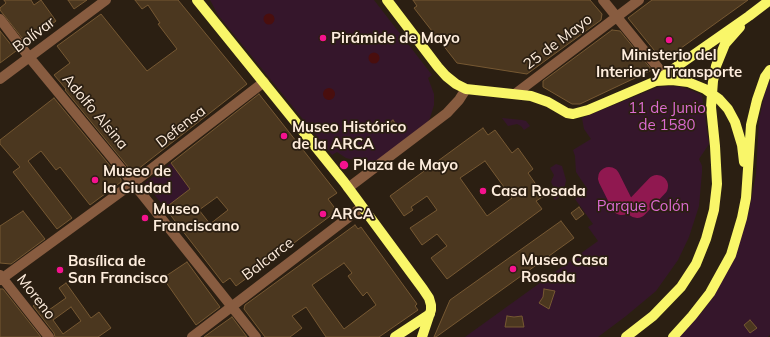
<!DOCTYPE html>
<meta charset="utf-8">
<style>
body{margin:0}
canvas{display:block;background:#2b1f12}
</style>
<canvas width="770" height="337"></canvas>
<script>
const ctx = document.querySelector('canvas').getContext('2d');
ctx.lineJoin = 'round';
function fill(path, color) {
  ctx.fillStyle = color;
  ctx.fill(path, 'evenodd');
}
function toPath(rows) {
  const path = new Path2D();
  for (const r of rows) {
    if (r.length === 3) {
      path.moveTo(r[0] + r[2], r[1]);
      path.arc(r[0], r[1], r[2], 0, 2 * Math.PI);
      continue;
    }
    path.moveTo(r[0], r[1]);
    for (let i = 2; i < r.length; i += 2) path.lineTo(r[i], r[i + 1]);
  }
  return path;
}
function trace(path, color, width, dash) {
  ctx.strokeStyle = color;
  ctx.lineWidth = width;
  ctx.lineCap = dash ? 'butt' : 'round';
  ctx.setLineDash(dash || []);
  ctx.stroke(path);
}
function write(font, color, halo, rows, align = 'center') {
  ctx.font = font + ' Mulish,sans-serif';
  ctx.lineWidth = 3.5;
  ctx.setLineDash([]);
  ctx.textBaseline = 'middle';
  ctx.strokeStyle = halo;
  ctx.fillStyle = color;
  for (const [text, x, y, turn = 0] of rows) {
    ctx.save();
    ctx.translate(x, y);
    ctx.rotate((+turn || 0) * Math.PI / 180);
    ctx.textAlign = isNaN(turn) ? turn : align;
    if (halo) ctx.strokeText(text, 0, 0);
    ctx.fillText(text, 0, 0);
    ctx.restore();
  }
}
fill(toPath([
 [210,0,374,0,432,75,428,78,434,94,434,105,430,118,427,123,378,160,362,162,346,158,337,152,332,155,218,15],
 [770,80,770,335,768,337,678,337,703,311,715,294,743,229,749,211,756,174,759,120,765,92],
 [669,86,682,87,693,91,702,95,709,144,699,159,702,166,702,172,699,206,689,237,678,260,656,291,626,316,598,337,465,337,598,241,588,227,593,224,575,199,588,190,576,172,575,156,573,150,591,139,584,129,582,118,658,87],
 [502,118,522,120,526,121,530,126,524,130,521,126,517,124,508,126],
 [171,163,190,189,165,208,145,183],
 [556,164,562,166,566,180,564,191,561,196,555,200,549,192,554,188,551,182,554,175,550,168]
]), '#35162b');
fill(toPath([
 [269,19,5.5],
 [374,58,5.5],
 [329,94,6]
]), '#490e0e');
trace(toPath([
 [609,178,622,204],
 [637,207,657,186]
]), '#901850', 22);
const building = toPath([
 [4,0,31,0,34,5,41,0,56,21,33,38,26,39,22,38,0,10,0,8,6,3,4,0],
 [68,0,87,0,74,9,68,0],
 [135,0,178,0,247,84,133,173,65,90,66,89,54,75,70,63,57,46,101,14,147,71,177,49,158,24,160,23,148,5,142,9,135,0],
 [413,0,590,0,602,14,601,20,527,74,457,63,414,8,417,6,413,0],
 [652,0,748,0,663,61,628,18,652,0],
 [612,30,620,31,652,70,580,104,572,104,543,87,543,81,612,30],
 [0,31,16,51,0,63,0,31],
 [259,94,337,193,328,199,337,211,236,286,230,278,223,283,165,208,190,189,171,163,259,94],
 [217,197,228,210,210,224,199,210,217,197],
 [54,98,121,179,121,182,90,205,60,167,56,170,41,151,28,161,72,218,57,229,13,172,20,167,0,144,0,140,54,98],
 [393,120,397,126,391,131,386,125,393,120],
 [483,128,488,135,495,130,512,153,518,148,533,169,528,173,544,196,536,201,542,209,447,279,431,258,447,246,437,234,422,245,410,228,437,210,427,196,411,207,413,210,404,216,390,196,483,128],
 [485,161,512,198,487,216,460,178,485,161],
 [579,207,584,214,576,220,571,213,579,207],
 [23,211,45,239,11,264,0,263,0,226,23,211],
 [561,221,574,238,436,337,434,337,450,300,561,221],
 [355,225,358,229,361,227,417,304,415,306,418,310,379,337,326,337,306,307,292,316,302,328,290,337,265,337,244,309,245,305,355,225],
 [344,263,352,273,348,276,353,283,363,296,367,292,376,305,344,329,312,285,344,263],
 [187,262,220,307,196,325,163,278,187,262],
 [66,283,91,318,99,312,111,328,98,337,55,337,54,333,33,306,39,302,46,312,66,298,59,288,66,283],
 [71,307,81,321,63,334,53,320,71,307],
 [0,289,3,289,41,337,0,337,0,289],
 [544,289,555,291,549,309,539,303,543,297,544,289],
 [507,316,514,317,522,316,524,327,505,327,507,316],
 [232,317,247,337,204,337,215,329,232,317],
 [750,320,757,328,750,333,744,325,750,320]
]);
fill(building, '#4b371f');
trace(building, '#765832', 1);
trace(toPath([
 [603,0,664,75],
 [0,19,29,57,133,183,256,337],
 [0,79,106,0],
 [515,94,639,0],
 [348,188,447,113,459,100,466,89],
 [0,275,49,337],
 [0,280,133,183,264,82],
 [192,337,362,207]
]), '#885c40', 10);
trace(toPath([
 [197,0,344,182,423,289,429,298,431,305,431,310,422,337],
 [387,0,438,67,446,76,456,84,466,89,531,96,548,102,567,113,573,114,588,110,656,81,749,16,770,0],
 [656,81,672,80,688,82,705,89,719,99,728,109,735,122,742,145,744,162],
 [395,337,430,314],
 [626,337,653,316,681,287,696,264,706,239,714,210,717,184,715,146,711,107,713,81,716,66,725,44,740,27],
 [673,337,692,316,710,293,731,255,742,218,746,198,751,125,757,100,765,77,770,70]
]), '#f9f669', 10);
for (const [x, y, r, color] of [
 [323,38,4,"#f5128e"],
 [669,40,4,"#f5128e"],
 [284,136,4,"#f5128e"],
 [344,165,5,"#f5128e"],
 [95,180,4,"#f5128e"],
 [483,191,4,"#f5128e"],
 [323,214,4,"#f5128e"],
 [145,218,4,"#f5128e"],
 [513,269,4,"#f5128e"],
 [60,270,4,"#f5128e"]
]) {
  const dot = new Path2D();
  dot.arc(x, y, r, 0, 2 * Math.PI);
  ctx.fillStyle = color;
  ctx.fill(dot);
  trace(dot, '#2b1f12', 1.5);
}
write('15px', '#feeddd', '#2b1f12', [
 ["Bolívar",34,35,-37],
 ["25 de Mayo",558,42,-37],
 ["Adolfo Alsina",95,112,50],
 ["Defensa",181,127,-38],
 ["Balcarce",268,259,-37],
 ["Moreno",36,297,52]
]);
write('bold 15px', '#feeddd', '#2b1f12', [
 ["Pirámide de Mayo",331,38],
 ["Ministerio del",669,55,"center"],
 ["Interior y Transporte",669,72,"center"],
 ["Museo Histórico",292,127],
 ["de la ARCA",292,144],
 ["Plaza de Mayo",353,165],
 ["Museo de",103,171],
 ["la Ciudad",103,188],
 ["Casa Rosada",491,191],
 ["Museo",153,209],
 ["Franciscano",153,226],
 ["ARCA",331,214],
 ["Museo Casa",521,260],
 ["Rosada",521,277],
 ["Basílica de",68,261],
 ["San Francisco",68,278]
], 'left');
write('15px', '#dc6bd1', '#2b1f12', [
 ["11 de Junio",667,108],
 ["de 1580",667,125],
 ["Parque Colón",643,206]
]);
</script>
